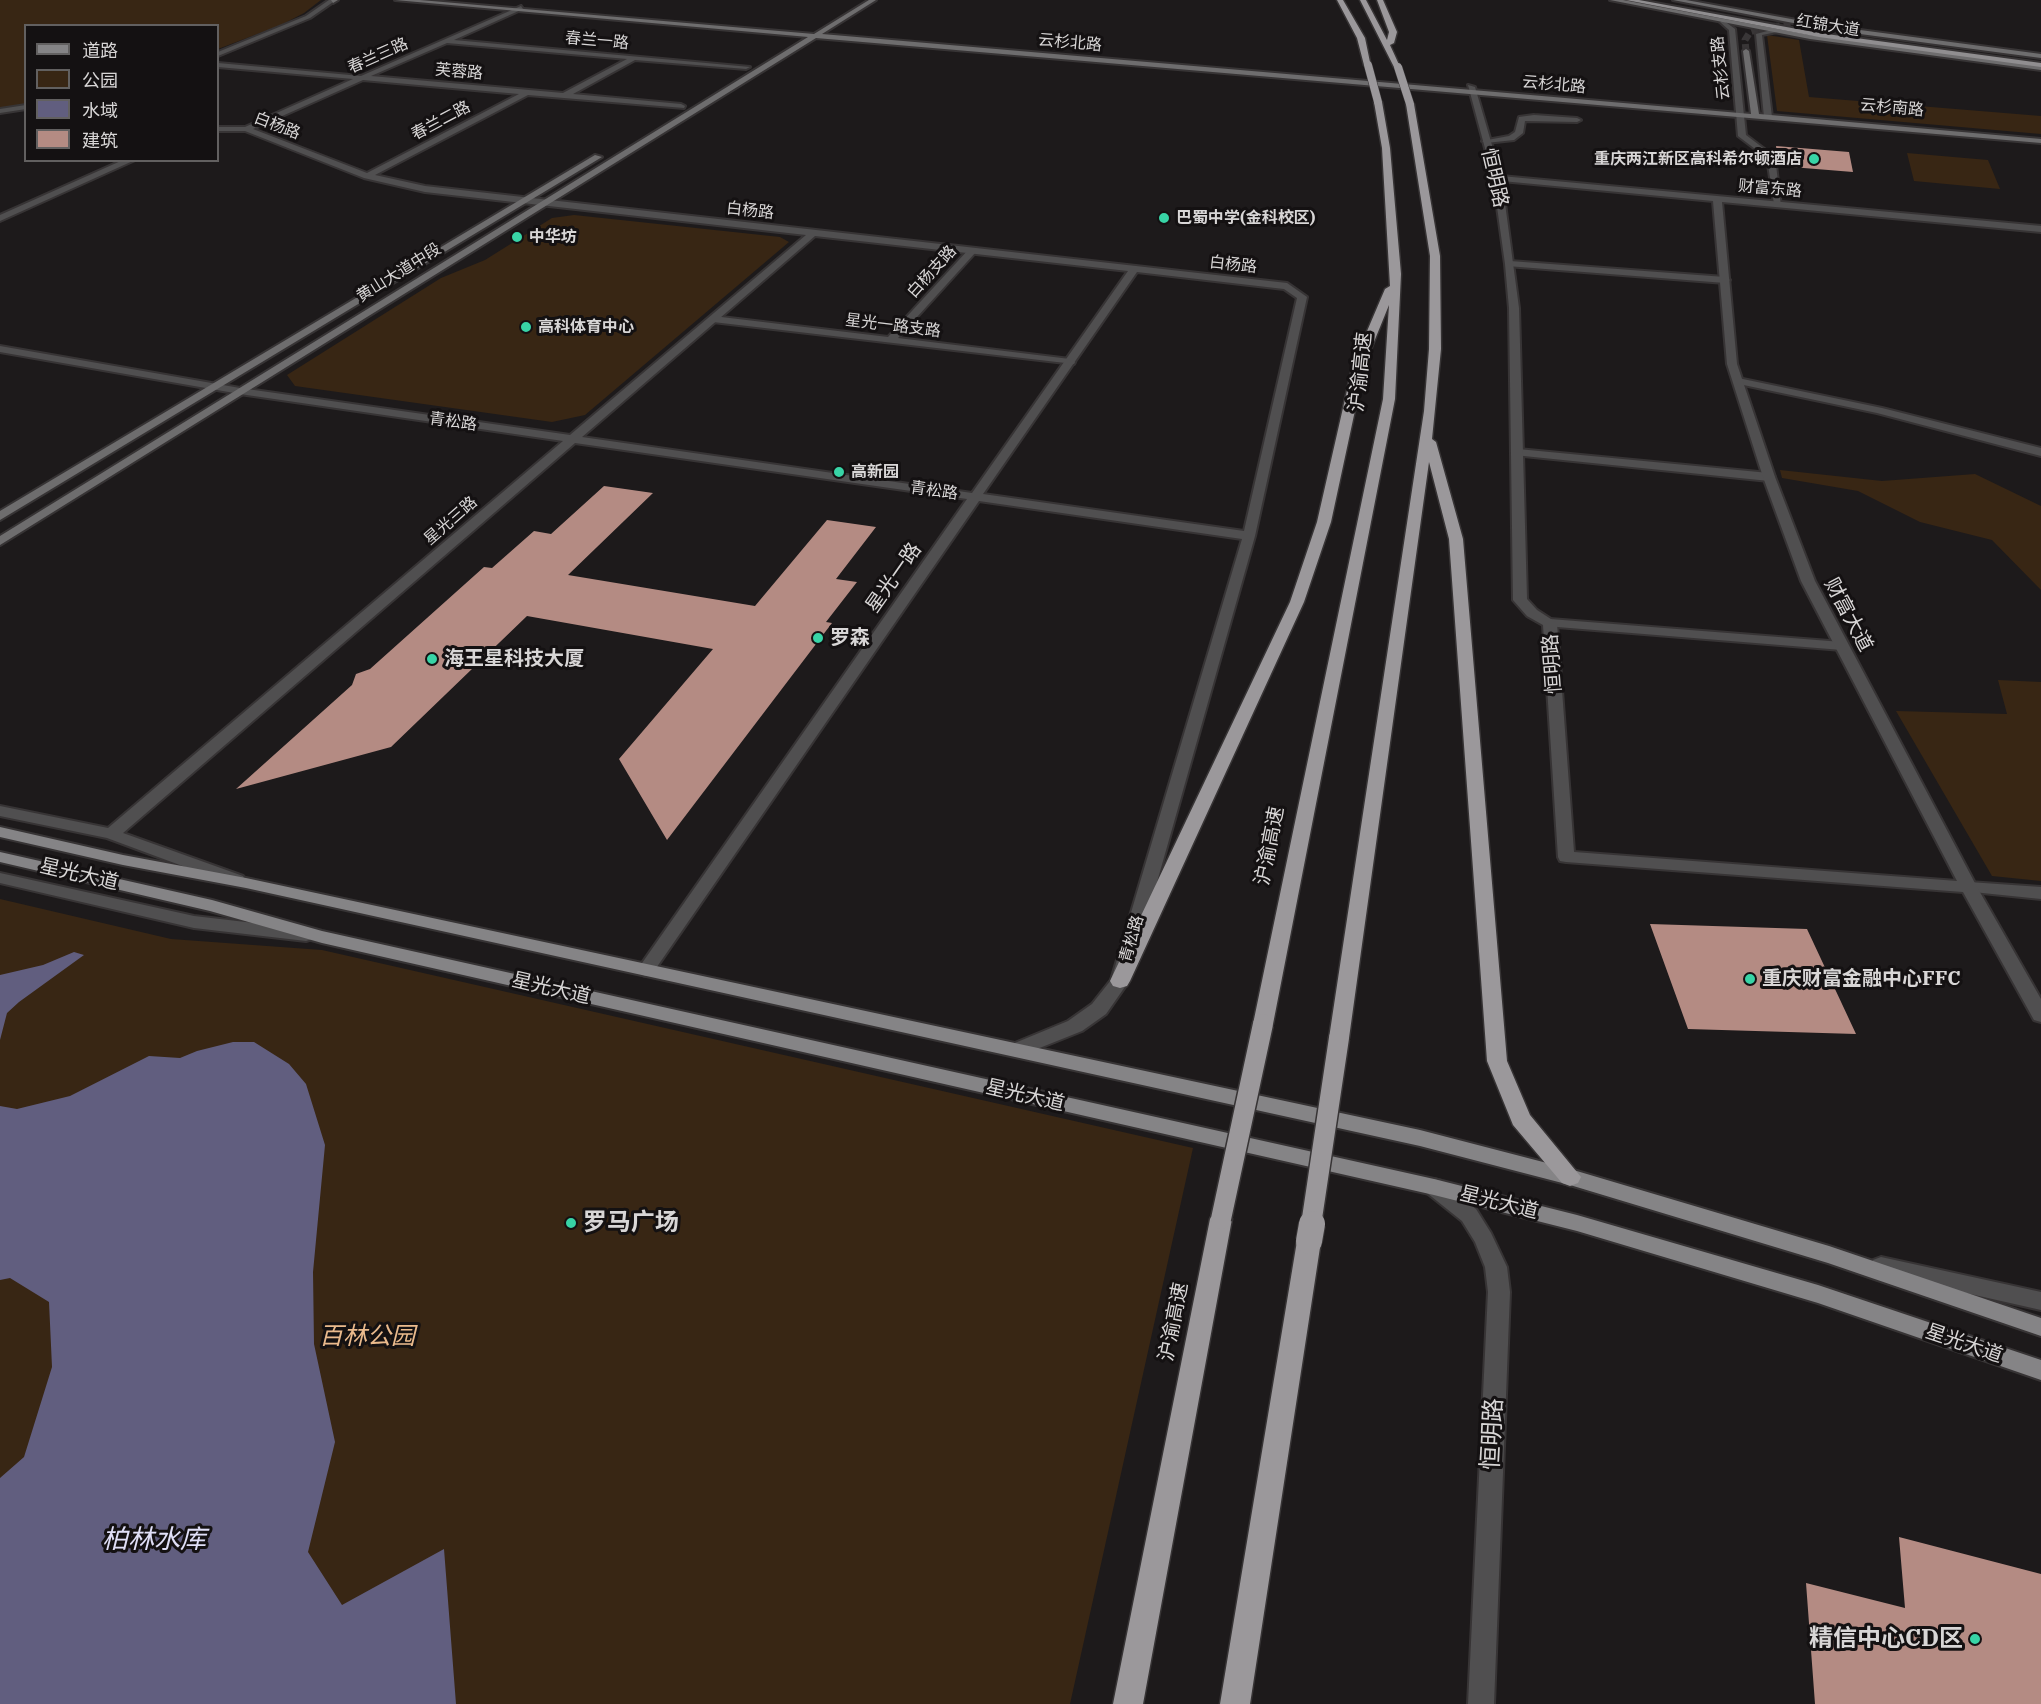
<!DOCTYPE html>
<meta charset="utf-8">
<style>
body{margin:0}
#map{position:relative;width:2041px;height:1704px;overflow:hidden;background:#1d1a1b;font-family:"IBM Plex Serif","Noto Sans SC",serif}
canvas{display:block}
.legend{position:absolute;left:24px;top:24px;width:195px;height:138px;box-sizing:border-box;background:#141112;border:2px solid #626060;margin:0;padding:8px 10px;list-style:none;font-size:18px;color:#d8d6d6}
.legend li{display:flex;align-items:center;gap:12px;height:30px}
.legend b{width:30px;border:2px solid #626060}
</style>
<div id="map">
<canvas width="2041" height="1704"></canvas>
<ul class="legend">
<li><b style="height:8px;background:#858486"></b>道路</li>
<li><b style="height:16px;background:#382614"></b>公园</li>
<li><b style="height:16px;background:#615e7f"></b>水域</li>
<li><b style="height:16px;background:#b48b83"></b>建筑</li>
</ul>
</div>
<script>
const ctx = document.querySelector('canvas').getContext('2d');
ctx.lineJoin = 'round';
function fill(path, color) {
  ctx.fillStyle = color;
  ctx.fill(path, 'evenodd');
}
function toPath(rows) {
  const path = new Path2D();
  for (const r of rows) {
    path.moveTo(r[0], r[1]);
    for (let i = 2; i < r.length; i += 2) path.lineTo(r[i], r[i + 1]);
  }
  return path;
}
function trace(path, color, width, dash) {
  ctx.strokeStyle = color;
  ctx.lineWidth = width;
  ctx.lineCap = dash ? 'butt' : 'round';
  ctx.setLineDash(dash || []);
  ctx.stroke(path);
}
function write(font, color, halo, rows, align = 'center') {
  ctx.font = font + ' "IBM Plex Serif","Noto Sans SC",serif';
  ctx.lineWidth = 6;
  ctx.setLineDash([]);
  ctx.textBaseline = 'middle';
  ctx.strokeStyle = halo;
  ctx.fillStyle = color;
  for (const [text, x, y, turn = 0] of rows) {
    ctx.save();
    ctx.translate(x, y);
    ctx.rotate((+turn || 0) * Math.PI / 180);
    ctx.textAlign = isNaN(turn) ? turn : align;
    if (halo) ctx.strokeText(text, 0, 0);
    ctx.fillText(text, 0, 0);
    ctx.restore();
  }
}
fill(toPath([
 [0,0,321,0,304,13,281,25,218,49,218,26,26,26,25,104,0,108],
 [1767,35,1799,40,1809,97,2041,116,2041,134,1777,111],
 [1907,153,1988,160,2000,189,1914,181],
 [574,215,780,237,789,242,585,415,552,422,295,386,287,375,441,278,485,260,552,218],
 [1780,470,1882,481,1975,474,2041,506,2041,590,1992,540,1920,522,1858,491,1782,478],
 [1998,680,2041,682,2041,881,1992,876,1896,711,2007,714],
 [0,899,171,939,322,950,1193,1148,1070,1704,0,1704]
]), '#382614');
fill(toPath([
 [74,952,84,955,19,1002,7,1013,0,1040,0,975,43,965],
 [233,1042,254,1042,289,1064,306,1084,325,1145,313,1272,314,1344,335,1442,308,1552,342,1605,444,1549,456,1704,0,1704,0,1478,24,1457,52,1367,49,1302,10,1278,0,1280,0,1106,17,1109,70,1096,149,1056,180,1058,197,1051]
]), '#615e7f');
fill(toPath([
 [1776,146,1849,152,1853,172,1779,166],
 [604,486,653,493,568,575,755,606,827,520,876,527,836,579,857,582,826,622,832,623,667,840,619,759,713,649,527,616,391,747,236,789,352,685,356,674,370,669,484,567,492,568,534,531,551,534],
 [1650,924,1807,929,1856,1034,1688,1029],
 [1899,1537,2041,1574,2041,1704,1815,1704,1806,1583,1905,1608]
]), '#b48b83');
trace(toPath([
 [1746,51,1745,40,1750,32,1765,27,1794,25,1831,27]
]), '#393637', 7, [7, 4]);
const minor = toPath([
 [1723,20,1735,29,1746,135,1775,157,1781,206,1774,204,1767,158,1738,136,1729,30,1720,22,1723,20],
 [1775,29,1777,32,1762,35,1772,117,1768,119,1764,117,1756,34,1775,29],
 [1534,115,1577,118,1581,120,1577,122,1525,121,1523,133,1514,140,1486,143,1482,141,1509,136,1515,132,1519,117,1534,115],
 [972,248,975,249,975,253,898,338,1070,359,1075,362,1074,364,713,322,708,319,713,316,888,337,969,249,972,248],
 [1510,261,1725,277,1730,280,1725,283,1507,266,1507,262,1510,261],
 [1738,378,1882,408,2041,448,2041,456,1877,413,1734,383,1733,381,1738,378],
 [1518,449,1769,473,1775,477,1769,481,1514,455,1512,453,1518,449],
 [1550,619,1842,642,1849,646,1842,650,1545,626,1543,623,1545,620,1550,619],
 [1969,882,2041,887,2041,899,1963,891,1961,887,1963,883,1969,882]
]);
const tertiary = toPath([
 [329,0,336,0,310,18,218,56,218,52,306,16,329,0],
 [521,6,523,9,454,40,750,67,746,69,635,60,573,94,681,104,685,106,684,108,528,95,375,175,425,186,1287,283,1307,297,1255,536,1129,981,1106,1014,1082,1031,1017,1057,1010,1055,1008,1050,1010,1045,1068,1021,1092,1004,1111,980,1242,539,979,501,652,974,646,976,640,974,637,970,640,966,967,499,575,443,123,833,243,876,245,880,243,884,231,884,107,838,0,816,0,806,108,828,563,441,240,394,0,352,0,346,240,388,570,435,806,235,425,192,364,178,245,131,218,131,218,127,245,127,353,79,218,67,218,63,361,76,521,6],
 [447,43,627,59,563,93,371,76,447,43],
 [363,80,519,94,367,173,253,129,363,80],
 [815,236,1128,271,972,493,582,437,815,236],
 [1137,272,1284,289,1297,298,1244,531,983,494,1137,272],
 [1468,85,1475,87,1501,176,2041,226,2041,232,1722,202,1737,364,1775,477,1815,581,1977,887,2041,999,2041,1022,2034,1020,1963,892,1566,862,1560,861,1558,857,1543,625,1527,616,1513,600,1509,308,1505,264,1493,178,1468,85],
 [1502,181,1713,201,1727,364,1763,477,1801,581,1957,881,1574,852,1557,623,1537,610,1527,599,1519,308,1502,181],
 [26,105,26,109,0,113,0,109,26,105],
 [123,160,135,160,0,221,0,215,123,160],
 [0,873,194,916,306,929,312,931,315,935,312,939,306,941,194,928,0,883,0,873],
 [1434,1179,1441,1181,1476,1209,1491,1233,1507,1267,1510,1292,1494,1704,1468,1704,1488,1292,1485,1267,1475,1242,1462,1221,1427,1193,1424,1187,1427,1181,1434,1179],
 [1881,1257,2041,1292,2041,1310,1873,1272,1870,1266,1873,1260,1881,1257]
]);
const secondary = toPath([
 [331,0,338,0,333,3,331,0],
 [395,0,420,0,814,34,869,0,876,0,822,34,1751,114,1743,51,1746,49,1749,51,1759,114,2041,139,2041,143,816,38,0,545,0,536,808,37,395,0],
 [1610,0,1623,0,1810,35,2041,66,2041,70,1810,39,1610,0],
 [1673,0,1686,0,1830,26,2041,54,2041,58,1830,30,1673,0],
 [595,155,602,157,0,520,0,511,595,155]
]);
const primary = toPath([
 [0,827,123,855,246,878,1420,1130,1570,1169,1829,1246,2041,1318,2041,1336,1828,1263,1570,1185,1420,1146,246,888,123,865,0,837,0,827],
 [0,852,212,900,322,931,1434,1179,1577,1215,1818,1285,2041,1360,2041,1380,1818,1303,1577,1231,1434,1195,322,943,210,911,0,862,0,852]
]);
const trunk = toPath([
 [1626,0,1639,0,1819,33,2041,63,2041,67,1819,37,1626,0]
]);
const motorway = toPath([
 [1337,0,1343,0,1365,38,1371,67,1364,65,1357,38,1337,0],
 [1360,0,1366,0,1387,40,1389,32,1377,0,1383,0,1397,32,1394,43,1390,45,1401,69,1394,67,1360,0],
 [1378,100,1382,102,1390,148,1401,274,1395,399,1273,1024,1270,1029,1263,1031,1256,1029,1253,1024,1383,399,1389,305,1365,364,1331,522,1304,602,1130,981,1127,986,1120,988,1113,986,1110,981,1290,602,1317,522,1353,364,1385,289,1390,286,1382,148,1374,102,1378,100],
 [1410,102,1414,104,1440,256,1441,349,1432,439,1436,442,1463,539,1507,1061,1530,1115,1581,1177,1578,1183,1570,1186,1562,1183,1513,1125,1487,1061,1449,539,1429,462,1349,1038,1346,1043,1339,1045,1332,1043,1329,1038,1424,411,1429,349,1430,256,1406,104,1410,102],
 [1221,1210,1229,1213,1232,1219,1143,1704,1113,1704,1210,1219,1213,1213,1221,1210],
 [1309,1232,1317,1234,1321,1241,1250,1704,1220,1704,1297,1241,1301,1234,1309,1232]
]);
trace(minor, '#373435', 4);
trace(tertiary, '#373435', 4);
trace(secondary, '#373435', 4);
trace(primary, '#373435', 4);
trace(trunk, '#373435', 4);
trace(motorway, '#373435', 3);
fill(minor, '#504f50');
fill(tertiary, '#504f50');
fill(secondary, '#6e6d6e');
fill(primary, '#858486');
fill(trunk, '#908e90');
fill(motorway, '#9b989b');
const motorwayBridgeFar2 = toPath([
 [1368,65,1378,102],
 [1398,67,1410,104]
]);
const motorwayBridgeFar1 = toPath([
 [1221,1219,1263,1024],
 [1311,1225,1339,1038]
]);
const motorwayBridge = toPath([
 [1309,1241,1312,1224]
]);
trace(motorwayBridgeFar2, '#373435', 9, []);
trace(motorwayBridgeFar1, '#373435', 23, []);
trace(motorwayBridge, '#373435', 28, []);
trace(motorwayBridgeFar2, '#9b989b', 8);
trace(motorwayBridgeFar1, '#9b989b', 20);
trace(motorwayBridge, '#9b989b', 26);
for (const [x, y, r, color] of [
 [1814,159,6,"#38d4a6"],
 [1164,218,6,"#38d4a6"],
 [517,237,6,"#38d4a6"],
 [526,327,6,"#38d4a6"],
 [839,472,6,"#38d4a6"],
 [818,638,6,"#38d4a6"],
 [432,659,6,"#38d4a6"],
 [1750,979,6,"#38d4a6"],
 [571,1223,6,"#38d4a6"],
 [1975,1639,6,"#38d4a6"]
]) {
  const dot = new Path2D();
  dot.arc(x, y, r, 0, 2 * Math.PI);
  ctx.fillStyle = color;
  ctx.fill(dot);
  trace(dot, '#141112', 2);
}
write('16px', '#d8d6d6', '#141112', [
 ["红锦大道",1828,26,9],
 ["春兰一路",597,41,5],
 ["云杉北路",1070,43,5],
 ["春兰三路",378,56,-24],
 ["云杉支路",1721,68,-96],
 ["芙蓉路",459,72,5],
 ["云杉北路",1554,85,5],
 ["云杉南路",1892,108,5],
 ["春兰二路",441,121,-28],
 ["白杨路",277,126,21],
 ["财富东路",1770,189,5],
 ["白杨路",750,211,6],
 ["白杨路",1233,265,6],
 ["白杨支路",932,272,-48],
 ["黄山大道中段",399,273,-32],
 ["星光一路支路",893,326,7],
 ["青松路",453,422,8],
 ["青松路",934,491,8],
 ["星光三路",451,521,-41],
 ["青松路",1132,939,-74]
]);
write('bold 16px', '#d8d6d6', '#141112', [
 ["重庆两江新区高科希尔顿酒店",1802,159,"right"],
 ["巴蜀中学(金科校区)",1176,218],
 ["中华坊",529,237],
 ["高科体育中心",538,327],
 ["高新园",851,472]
], 'left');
write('20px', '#d8d6d6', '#141112', [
 ["恒明路",1494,178,77],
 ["沪渝高速",1361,372,-84],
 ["星光一路",894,578,-55],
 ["财富大道",1848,615,62],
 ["恒明路",1553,664,-94],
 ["沪渝高速",1270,846,-79],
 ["星光大道",79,875,13],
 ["星光大道",551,989,13],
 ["星光大道",1025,1096,13],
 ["星光大道",1499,1203,14],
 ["沪渝高速",1174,1322,-79],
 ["星光大道",1964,1344,19]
]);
write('bold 20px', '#d8d6d6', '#141112', [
 ["罗森",830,638],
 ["海王星科技大厦",444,659],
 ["重庆财富金融中心FFC",1762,979]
], 'left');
write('bold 24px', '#d8d6d6', '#141112', [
 ["罗马广场",583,1223],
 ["精信中心CD区",1963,1639,"right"]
], 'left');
write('italic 24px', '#eaba8c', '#141112', [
 ["百林公园",367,1337]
]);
write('24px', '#d8d6d6', '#141112', [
 ["恒明路",1493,1434,-87]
]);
write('italic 26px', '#e0dff7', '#141112', [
 ["柏林水库",154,1540]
]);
</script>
